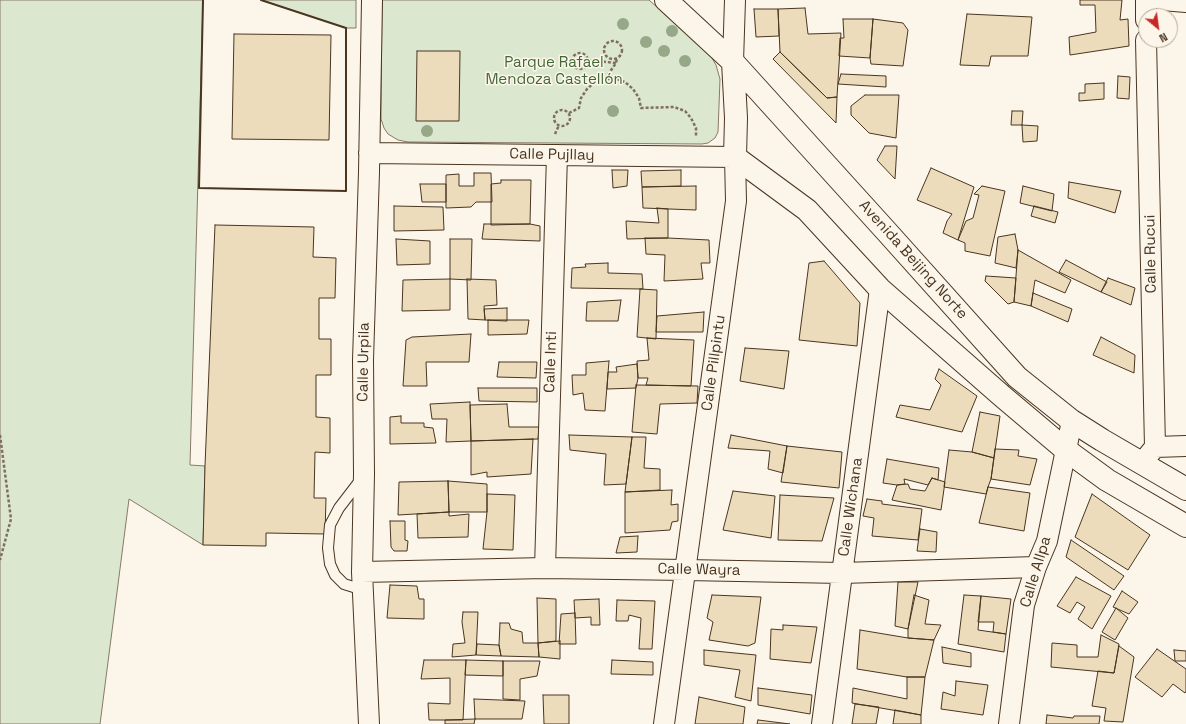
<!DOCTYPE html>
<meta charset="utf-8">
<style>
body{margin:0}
#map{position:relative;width:1186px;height:724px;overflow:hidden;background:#fbf6e9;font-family:"Space Grotesk",sans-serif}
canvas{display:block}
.north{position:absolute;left:1138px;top:8px;width:40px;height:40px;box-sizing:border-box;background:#fbf6e9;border:1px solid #b4a999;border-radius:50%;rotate:151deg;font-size:11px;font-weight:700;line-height:16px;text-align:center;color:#4a3520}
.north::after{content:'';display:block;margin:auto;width:14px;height:18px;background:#c62828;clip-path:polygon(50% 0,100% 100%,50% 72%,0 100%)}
</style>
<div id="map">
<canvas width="1186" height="724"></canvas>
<div class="north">N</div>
</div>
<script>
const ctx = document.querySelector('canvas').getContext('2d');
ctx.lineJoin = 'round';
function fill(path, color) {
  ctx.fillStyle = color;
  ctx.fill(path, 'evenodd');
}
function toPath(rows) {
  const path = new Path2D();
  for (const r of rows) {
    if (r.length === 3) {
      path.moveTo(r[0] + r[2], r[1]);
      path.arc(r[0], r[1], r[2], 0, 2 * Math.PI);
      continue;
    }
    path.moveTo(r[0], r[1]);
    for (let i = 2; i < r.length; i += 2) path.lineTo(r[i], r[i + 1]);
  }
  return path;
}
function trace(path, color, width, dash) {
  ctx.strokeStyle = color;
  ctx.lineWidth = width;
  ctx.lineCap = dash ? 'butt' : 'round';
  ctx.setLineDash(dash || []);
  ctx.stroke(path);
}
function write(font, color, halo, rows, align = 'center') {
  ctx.font = font + ' "Space Grotesk",sans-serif';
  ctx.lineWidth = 3;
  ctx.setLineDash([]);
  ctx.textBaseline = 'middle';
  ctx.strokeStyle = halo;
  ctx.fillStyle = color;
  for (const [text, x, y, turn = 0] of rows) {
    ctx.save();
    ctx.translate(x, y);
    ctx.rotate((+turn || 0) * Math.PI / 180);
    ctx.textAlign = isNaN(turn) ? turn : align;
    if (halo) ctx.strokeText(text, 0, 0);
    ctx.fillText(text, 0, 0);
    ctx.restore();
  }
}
const green = toPath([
 [0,0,203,0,190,465,205,466,203,545,129,499,100,724,0,724,0,0],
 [261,0,356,0,356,28,346,28,261,0],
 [382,0,649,0,704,49,712,58,716,65,720,79,718,132,715,138,708,143,702,144,408,142,398,140,388,134,384,128,381,119,382,0]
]);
fill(green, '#dce7d0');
trace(green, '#887966', 1);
const building = toPath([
 [1080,0,1122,0,1120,20,1128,19,1129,46,1070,55,1069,37,1096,32,1095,5,1080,5,1080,0],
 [805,8,808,34,841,33,837,97,827,98,780,52,778,9,805,8],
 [754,9,778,9,779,36,756,37,754,9],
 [967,14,1032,17,1028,56,991,56,989,66,960,65,967,14],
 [843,19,873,19,870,58,839,56,840,38,844,38,843,19],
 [873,19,903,23,908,30,903,66,871,64,870,58,873,19],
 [234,34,331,35,329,140,232,139,234,34],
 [417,51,460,51,459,121,416,121,417,51],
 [780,52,827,98,837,97,836,123,773,59,780,52],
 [841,74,886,76,886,87,838,84,841,74],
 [1118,76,1130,77,1129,99,1117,98,1118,76],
 [1104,83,1104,99,1079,101,1079,93,1085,93,1085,84,1104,83],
 [865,95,899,95,896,138,869,133,851,115,851,106,865,95],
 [1012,111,1023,111,1022,125,1011,125,1012,111],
 [1022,125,1038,126,1037,141,1023,142,1022,125],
 [885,146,897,146,895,179,877,160,885,146],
 [931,168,974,187,958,240,943,233,947,221,952,214,917,200,931,168],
 [612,170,628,170,627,186,613,188,612,170],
 [681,170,681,186,642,187,641,171,681,170],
 [474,173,491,173,492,202,476,202,471,207,446,208,446,175,459,174,459,186,474,186,474,173],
 [501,180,531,180,530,224,491,225,491,184,501,183,501,180],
 [1069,182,1121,191,1115,213,1068,198,1069,182],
 [420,184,446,184,446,202,422,202,420,184],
 [696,186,696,210,643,208,642,187,696,186],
 [982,186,1005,191,990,256,965,251,965,243,958,240,966,221,973,218,979,195,974,194,982,186],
 [1023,186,1054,194,1052,211,1020,203,1023,186],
 [394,206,443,207,444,230,394,231,394,206],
 [1034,206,1058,212,1055,223,1031,216,1034,206],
 [657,208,668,209,668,238,627,239,626,221,659,223,657,208],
 [484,224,530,224,540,226,540,241,482,239,484,224],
 [215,225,314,227,313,257,336,258,335,298,319,298,319,339,331,339,331,375,316,375,316,417,330,418,330,453,315,452,314,498,326,498,325,534,266,533,266,546,203,545,205,466,215,225],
 [1015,234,1018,250,1016,268,995,263,998,237,1015,234],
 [645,238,668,238,709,240,710,263,701,263,703,279,664,281,665,255,646,254,645,238],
 [396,239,430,241,430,264,397,265,396,239],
 [450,239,472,239,471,280,450,279,450,239],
 [1018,250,1071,280,1065,293,1035,280,1031,306,1014,302,1018,250],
 [1066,260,1107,282,1101,292,1059,272,1066,260],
 [824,261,860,303,857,346,799,340,809,263,824,261],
 [608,263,608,273,642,274,643,289,571,288,572,268,586,267,585,264,608,263],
 [986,276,1016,278,1014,302,1008,304,985,281,986,276],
 [1108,278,1135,288,1131,305,1101,292,1108,278],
 [450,279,450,310,402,311,403,280,450,279],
 [467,279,496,280,497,305,484,306,485,320,468,319,467,279],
 [640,289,657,290,656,339,637,337,640,289],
 [1033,293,1072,309,1068,322,1031,306,1033,293],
 [621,300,618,321,586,321,587,302,621,300],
 [507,308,507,321,485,320,484,309,507,308],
 [704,312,703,332,656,332,657,316,704,312],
 [488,320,529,320,527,334,488,335,488,320],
 [471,334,469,362,426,362,427,386,403,386,406,340,412,337,471,334],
 [1101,337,1135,355,1134,373,1093,355,1101,337],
 [647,338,694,340,691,386,646,385,648,378,638,378,637,361,649,360,647,338],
 [745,348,789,351,784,389,740,381,745,348],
 [609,361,605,411,585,410,583,393,573,395,572,375,586,375,586,363,609,361],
 [499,362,537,362,536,378,497,377,499,362],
 [637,364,638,378,636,388,607,389,608,372,617,372,616,367,637,364],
 [939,369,977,396,962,432,896,417,900,405,930,410,941,385,935,379,939,369],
 [636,385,698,386,697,403,660,404,657,434,632,432,636,385],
 [478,388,537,388,537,402,479,401,478,388],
 [470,402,471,441,446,442,447,419,432,419,430,404,470,402],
 [507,404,509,427,539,427,538,439,471,441,470,405,507,404],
 [980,412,1000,416,994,458,972,452,980,412],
 [401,416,401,423,424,423,424,427,433,428,436,443,390,444,390,417,401,416],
 [569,435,632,437,626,484,604,485,606,454,570,450,569,435],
 [731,435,787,446,783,473,768,469,770,451,728,448,731,435],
 [632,437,646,437,644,468,660,469,660,490,625,492,632,437],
 [533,439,531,474,487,477,487,472,471,475,471,441,533,439],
 [787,446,842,452,839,488,781,482,787,446],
 [995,449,1019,450,1018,456,1037,459,1030,485,991,479,995,449],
 [949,450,972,452,994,458,991,479,988,487,986,494,944,487,949,450],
 [887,459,939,468,938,480,932,478,928,485,904,479,905,484,897,485,883,483,887,459],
 [932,478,945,482,941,510,892,500,897,485,908,484,910,489,925,491,932,478],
 [448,481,487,484,487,512,449,512,448,481],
 [448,481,449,512,398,515,399,482,448,481],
 [988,487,1030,493,1024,531,979,523,988,487],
 [672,490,671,505,678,504,678,521,672,522,670,530,625,533,625,492,672,490],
 [733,491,775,496,771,538,723,530,733,491],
 [487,494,515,495,513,550,483,549,487,512,487,494],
 [1092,494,1150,535,1128,570,1075,537,1092,494],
 [780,495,834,498,822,541,778,540,780,495],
 [867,499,882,501,882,504,922,509,918,540,872,536,874,518,863,516,867,499],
 [449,512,449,516,469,514,468,537,418,538,417,514,449,512],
 [390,521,405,521,405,540,408,541,407,551,394,551,391,547,390,521],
 [920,529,937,532,936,552,917,551,920,529],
 [638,536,637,552,616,553,620,537,638,536],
 [1071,540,1124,576,1114,590,1066,557,1071,540],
 [1076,577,1111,596,1092,629,1078,619,1085,607,1077,602,1070,613,1057,606,1076,577],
 [898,582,918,582,908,629,895,626,898,582],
 [390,585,417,586,419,599,424,599,424,619,387,618,390,585],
 [1122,591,1138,602,1129,614,1113,607,1122,591],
 [712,595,761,597,755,643,748,646,709,640,713,622,707,618,712,595],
 [914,595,929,600,925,624,941,625,934,640,908,638,908,629,914,595],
 [964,595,981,596,978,630,1006,634,1004,652,958,644,964,595],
 [981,596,1011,599,1006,634,993,632,994,622,978,622,981,596],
 [537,598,556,599,556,641,538,643,537,598],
 [599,599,600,625,591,625,591,617,575,618,574,600,599,599],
 [617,600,655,601,652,649,639,649,641,618,629,615,628,621,616,621,617,600],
 [1116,608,1128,618,1115,640,1102,632,1116,608],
 [463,612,478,612,476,655,452,657,453,644,465,643,462,622,463,612],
 [575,613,576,644,559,644,561,614,575,613],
 [500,623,509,623,511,629,522,632,523,643,538,643,539,657,501,656,499,645,500,623],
 [783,625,817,627,811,663,770,659,771,629,783,630,783,625],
 [860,630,908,638,934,640,925,677,907,677,857,669,860,630],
 [1101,635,1119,644,1114,673,1051,667,1052,643,1077,645,1077,657,1098,657,1101,635],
 [560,641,560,659,539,657,538,643,560,641],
 [477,644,499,645,501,656,476,655,477,644],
 [1119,646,1134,657,1123,722,1104,721,1106,708,1092,706,1098,671,1114,673,1119,646],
 [942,647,971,653,971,667,943,663,942,647],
 [1157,649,1186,669,1186,691,1185,693,1173,684,1162,697,1135,677,1157,649],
 [704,650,756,655,751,701,735,697,740,670,704,665,704,650],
 [1174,650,1186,651,1186,661,1175,661,1174,650],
 [424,660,466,660,463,720,429,720,428,703,450,704,450,678,421,679,424,660],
 [466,660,503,661,503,676,465,675,466,660],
 [612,660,653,662,653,675,611,674,612,660],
 [503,661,540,661,537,676,520,679,520,700,503,699,503,661],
 [907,677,925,677,921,715,852,703,853,688,907,699,907,677],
 [956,681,988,685,983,715,941,709,943,692,955,696,956,681],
 [758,688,812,695,810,714,758,705,758,688],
 [543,695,569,695,569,724,544,724,543,695],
 [699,697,745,707,743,724,695,724,699,697],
 [474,699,525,701,522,719,475,719,474,699],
 [855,704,879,707,876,724,852,724,855,704],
 [895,710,921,715,921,724,893,724,895,710],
 [1047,715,1073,718,1074,716,1100,716,1099,724,1046,724,1047,715],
 [475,719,474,724,445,724,445,720,475,719],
 [758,720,790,724,757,724,758,720]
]);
fill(building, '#ecdcbc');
trace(building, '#4a3520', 1);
const service = toPath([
 [362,478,339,508,330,525,328,548,330,564,335,575,344,584,363,590]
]);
const minor = toPath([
 [1146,0,1146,20],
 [1162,0,1186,2],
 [733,62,735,0],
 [369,153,735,157,736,201,664,724],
 [1155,447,1186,446],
 [1142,463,1155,447,1146,40],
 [545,568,557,155],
 [362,572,545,568,686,570,842,573,1036,567],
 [369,724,362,572,364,474,363,360,369,172,372,0],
 [822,724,880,289],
 [1009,724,1024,605,1036,567,1047,541,1072,421]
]);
const tertiary = toPath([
 [666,0,733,62,887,232,1017,377,1072,421,1102,440,1186,489],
 [733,62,736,118,735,157,807,210,880,289,1002,396,1066,450,1107,480,1186,526]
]);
trace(service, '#4a3520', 12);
trace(minor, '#4a3520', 22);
trace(tertiary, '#4a3520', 24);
trace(toPath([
 [613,50,9],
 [580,61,8],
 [588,60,616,63],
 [605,79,616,63,617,58],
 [562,118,8],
 [569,113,579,108,581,98,587,89,595,82,605,79,616,79,625,82,633,89,639,98,641,108,674,107,685,111,691,118,696,128,696,136],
 [555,134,559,125],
 [0,435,11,519,0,560]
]), '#7f6f5c', 2.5, [3, 2]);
trace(service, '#fbf6e9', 10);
trace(minor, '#fbf6e9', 20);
trace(tertiary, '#fbf6e9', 22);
trace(toPath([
 [203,0,199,188,346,191,346,28,261,0]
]), '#4a3520', 2);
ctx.fillStyle = '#96a887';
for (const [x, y] of [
 [623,24],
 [672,31],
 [646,42],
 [664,51],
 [685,61],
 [613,111],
 [427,131]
]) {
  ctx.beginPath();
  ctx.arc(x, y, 6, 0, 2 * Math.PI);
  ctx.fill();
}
write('15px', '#436837', '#fbf6e9', [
 ["Parque Rafael",554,63],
 ["Mendoza Castellón",554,80]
]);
write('15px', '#4a3520', '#fbf6e9', [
 ["Calle Pujllay",552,155,1],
 ["Calle Rucui",1151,254,-91],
 ["Avenida Beijing Norte",913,260,48],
 ["Calle Urpila",364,362,-89],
 ["Calle Inti",551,362,-88],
 ["Calle Pillpintu",714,363,-82],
 ["Calle Wichana",851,507,-82],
 ["Calle Wayra",699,570,1],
 ["Calle Allpa",1036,572,-73]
]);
</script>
